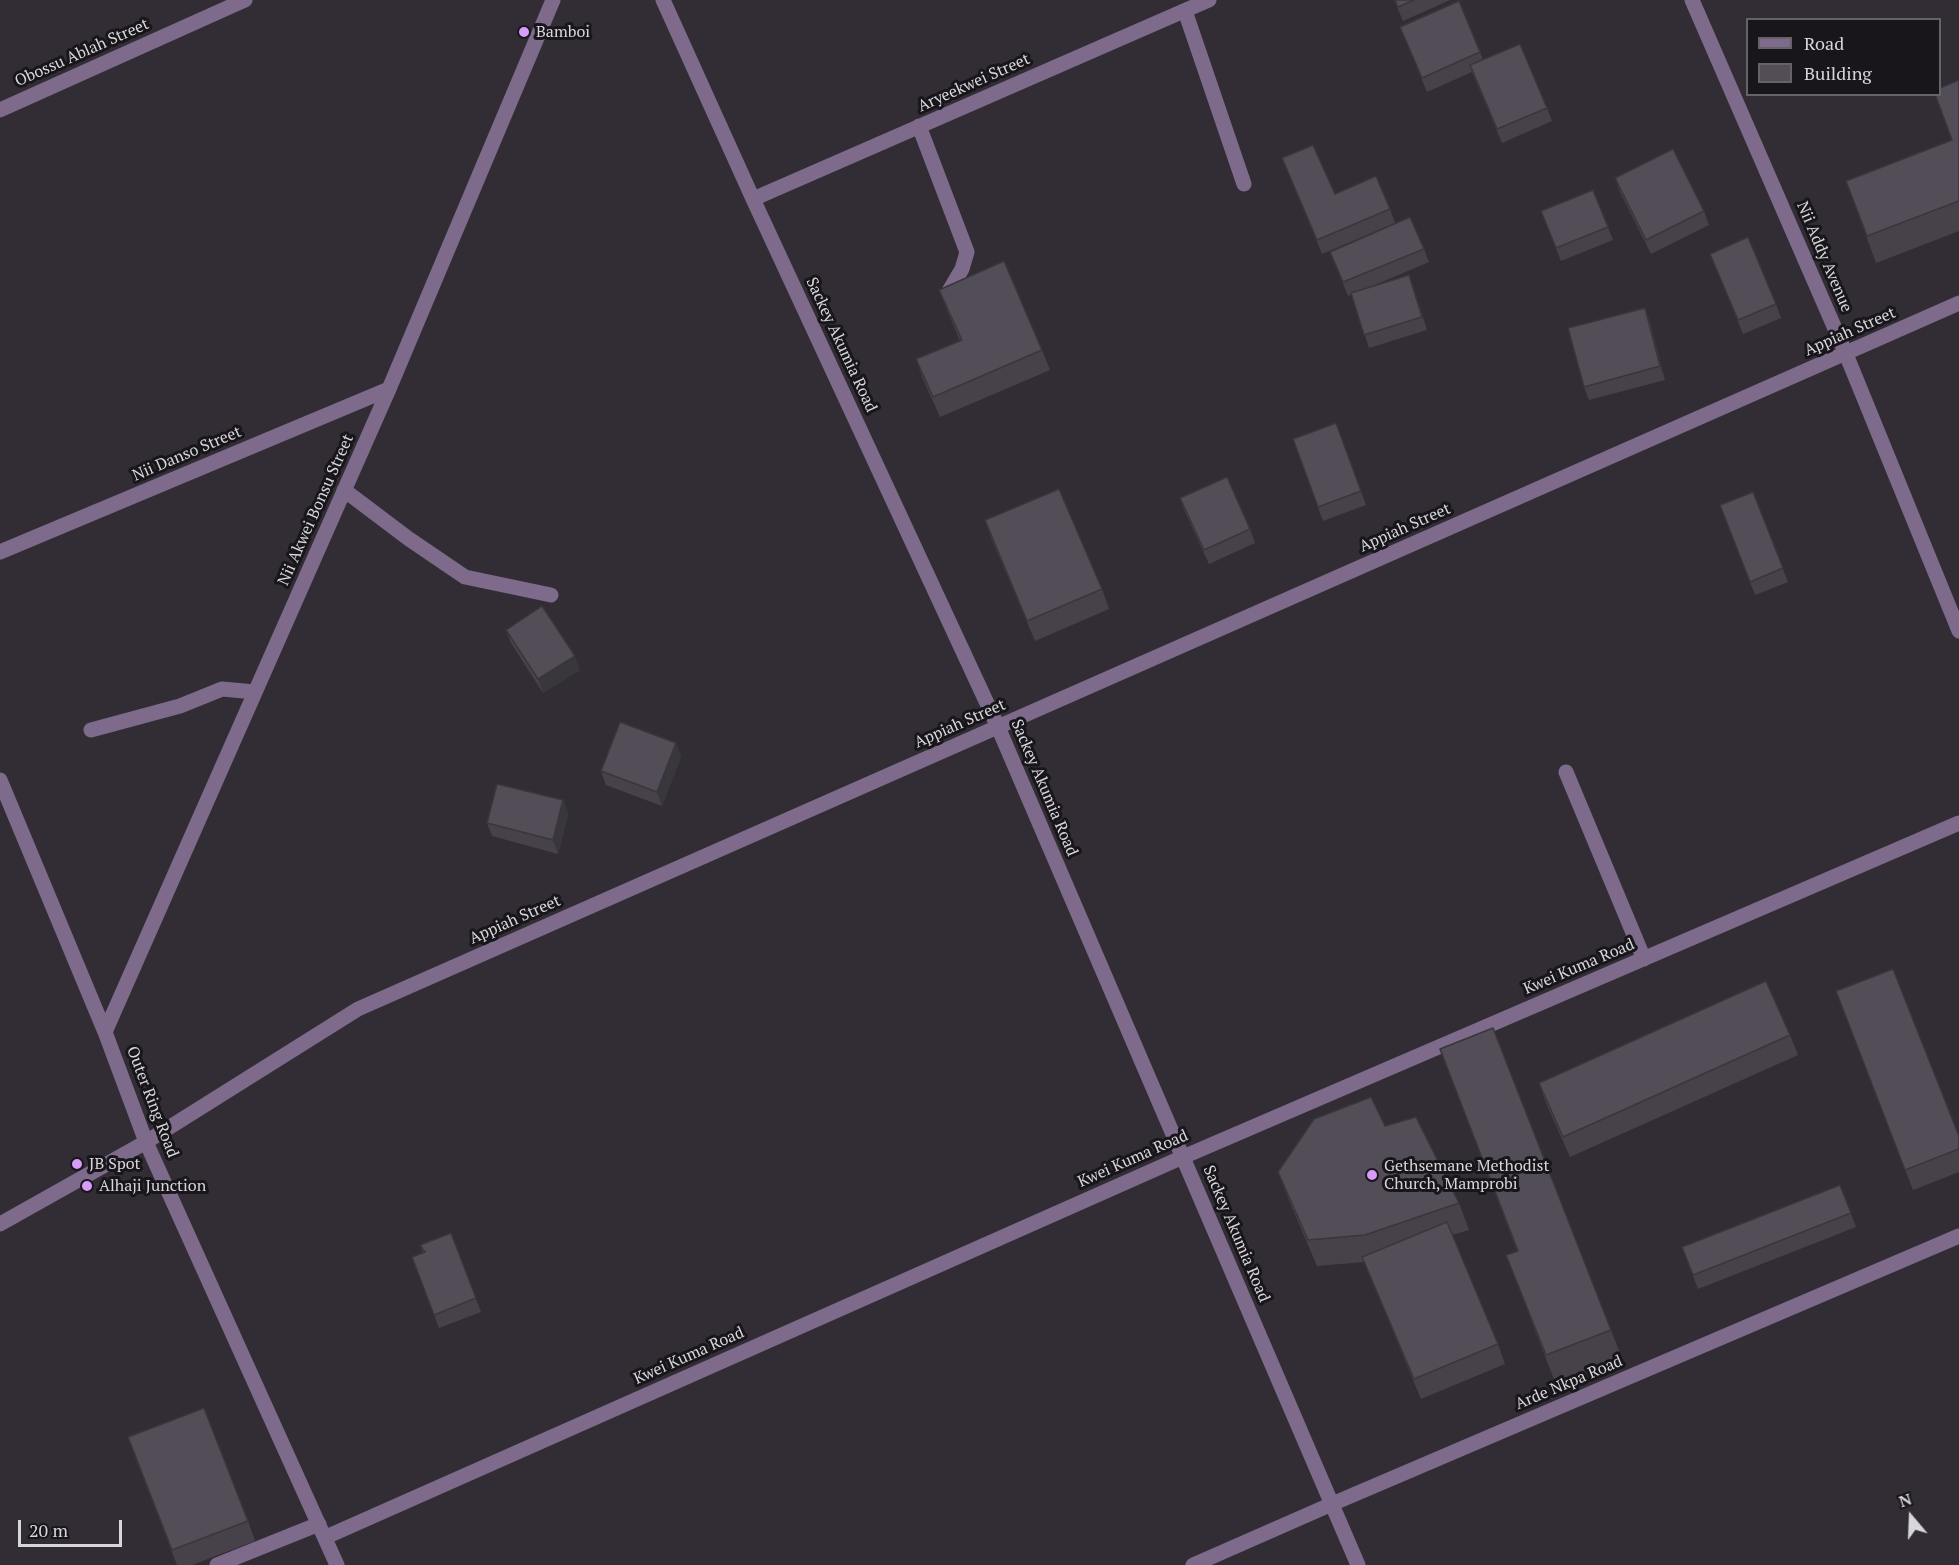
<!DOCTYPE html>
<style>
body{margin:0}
#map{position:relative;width:1959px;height:1565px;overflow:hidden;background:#322d35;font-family:"PT Serif",serif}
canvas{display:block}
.legend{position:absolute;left:1746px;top:18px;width:195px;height:78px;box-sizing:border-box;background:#18161a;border:2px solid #656367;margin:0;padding:8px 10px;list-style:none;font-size:18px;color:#d9d6db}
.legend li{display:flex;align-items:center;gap:12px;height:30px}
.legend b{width:30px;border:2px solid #656367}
.north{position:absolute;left:1881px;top:1487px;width:60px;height:60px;-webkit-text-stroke:4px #18161a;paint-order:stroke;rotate:341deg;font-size:16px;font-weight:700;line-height:24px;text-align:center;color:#d9d6db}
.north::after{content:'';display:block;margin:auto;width:21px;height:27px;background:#d9d6db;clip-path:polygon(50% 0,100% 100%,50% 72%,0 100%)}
.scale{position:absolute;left:18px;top:1520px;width:104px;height:27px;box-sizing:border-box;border:3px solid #d9d6db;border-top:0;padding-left:8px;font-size:18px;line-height:21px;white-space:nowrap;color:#d9d6db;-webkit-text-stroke:4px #18161a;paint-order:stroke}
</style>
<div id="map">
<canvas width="1959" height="1565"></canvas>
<ul class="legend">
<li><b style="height:8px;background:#7e6a8a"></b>Road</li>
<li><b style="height:16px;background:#524d56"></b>Building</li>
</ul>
<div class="north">N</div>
<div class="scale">20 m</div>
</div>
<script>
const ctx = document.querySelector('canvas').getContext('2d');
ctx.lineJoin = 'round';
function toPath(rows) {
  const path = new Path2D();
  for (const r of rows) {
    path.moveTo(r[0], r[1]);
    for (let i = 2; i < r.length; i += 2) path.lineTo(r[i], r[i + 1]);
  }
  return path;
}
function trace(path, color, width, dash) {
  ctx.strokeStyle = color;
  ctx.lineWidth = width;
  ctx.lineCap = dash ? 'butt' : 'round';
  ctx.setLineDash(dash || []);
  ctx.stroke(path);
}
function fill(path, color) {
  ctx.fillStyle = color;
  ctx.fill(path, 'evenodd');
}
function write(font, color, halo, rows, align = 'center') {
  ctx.font = font + ' "PT Serif",serif';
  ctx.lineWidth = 6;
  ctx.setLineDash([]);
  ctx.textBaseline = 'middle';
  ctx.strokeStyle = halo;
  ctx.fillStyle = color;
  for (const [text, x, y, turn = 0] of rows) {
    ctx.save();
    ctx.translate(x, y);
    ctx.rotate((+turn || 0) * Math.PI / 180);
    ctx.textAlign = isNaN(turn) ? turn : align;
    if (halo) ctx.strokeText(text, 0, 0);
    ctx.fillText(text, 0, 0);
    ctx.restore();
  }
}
trace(toPath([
 [663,0,753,199,998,727,1358,1565],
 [1692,0,1846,354,1959,631],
 [1185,11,1244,184],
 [0,110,245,0],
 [919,126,967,252,962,269,949,291],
 [753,199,1209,0],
 [344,490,409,539,465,577,551,595],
 [0,552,389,389],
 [91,730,180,706,222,689,255,692],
 [1566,772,1644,959],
 [0,780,105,1032,146,1142,337,1565],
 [105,1032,389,389,553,0],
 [0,1224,146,1142,358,1009,1959,303],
 [326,1537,1183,1157,1959,823],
 [217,1565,319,1524],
 [1193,1565,1332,1504,1959,1236]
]), '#7e6a8a', 15);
fill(toPath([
 [1394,0,1450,0,1403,21],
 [1400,27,1480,52,1483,60,1547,108,1552,121,1502,143,1472,72,1427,92],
 [1959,80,1959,231,1876,263,1846,181,1952,140],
 [1282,158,1335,194,1390,209,1395,223,1322,254],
 [1615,178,1704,211,1709,225,1651,254,1620,192],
 [1593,190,1613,240,1561,261,1541,211],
 [1424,249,1429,262,1363,290,1414,289,1427,330,1369,348,1352,294,1348,296,1330,252],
 [1710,254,1776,304,1781,318,1743,334],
 [939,290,1042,350,1050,370,940,417,923,379,916,359,960,341,947,310],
 [1645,308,1650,322,1665,380,1589,400,1584,387],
 [1336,423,1366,505,1323,521,1293,439],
 [1753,492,1788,582,1755,595,1725,519],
 [1180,498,1250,529,1255,543,1209,564,1185,512],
 [985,520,1102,589,1109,609,1035,641,992,540],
 [506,630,580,670,543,693,511,643],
 [676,743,681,757,662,806,606,785,601,771],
 [563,800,568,814,558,854,492,836,487,823],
 [1836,991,1959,1136,1959,1172,1913,1190],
 [1790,1035,1798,1055,1570,1157,1546,1103,1539,1083],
 [1440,1049,1611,1330,1621,1356,1555,1382,1506,1255,1517,1251],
 [1385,1126,1459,1203,1469,1230,1452,1235,1498,1344,1505,1364,1421,1399,1364,1262,1317,1266,1288,1198,1278,1172],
 [1840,1185,1856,1227,1698,1289,1682,1247],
 [451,1233,481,1312,439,1328,412,1257,423,1253,420,1245],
 [135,1457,248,1521,255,1541,192,1565,177,1565]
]), '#47424a');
fill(toPath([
 [1645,308,1650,322,1665,380,1660,366],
 [575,656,580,670,543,693,538,679],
 [676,743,681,757,662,806,657,792],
 [563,800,568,814,558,854,553,840]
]), '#39363c');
const building = toPath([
 [1395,0,1414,0,1398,7,1395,0],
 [1459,1,1480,52,1422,78,1400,27,1459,1],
 [1520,44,1547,108,1497,129,1470,65,1520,44],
 [1959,80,1959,201,1867,236,1846,181,1952,140,1935,94,1940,94,1940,88,1959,80],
 [1313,145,1335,194,1376,176,1390,209,1317,240,1282,158,1313,145],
 [1673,149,1704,211,1646,240,1615,178,1673,149],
 [1593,190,1608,227,1556,248,1541,211,1593,190],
 [1410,217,1424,249,1343,282,1330,252,1410,217],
 [1748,237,1776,304,1738,320,1710,254,1748,237],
 [1004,261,1042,350,933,397,916,359,962,340,939,290,1004,261],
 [1409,275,1422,317,1364,335,1351,293,1409,275],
 [1645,308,1660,366,1584,387,1568,328,1645,308],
 [1336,423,1361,491,1318,507,1293,439,1336,423],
 [1227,477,1250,529,1204,550,1180,498,1227,477],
 [1059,489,1102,589,1027,621,985,520,1059,489],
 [1753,492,1783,568,1750,582,1720,505,1753,492],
 [542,606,575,656,538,679,506,630,542,606],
 [620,722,676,743,657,792,601,771,620,722],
 [497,784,563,800,553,840,487,823,497,784],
 [1893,969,1959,1136,1959,1149,1905,1170,1836,991,1893,969],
 [1766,981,1790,1035,1563,1137,1539,1083,1766,981],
 [1493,1028,1611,1330,1546,1355,1506,1255,1518,1251,1440,1049,1493,1028],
 [1371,1097,1385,1126,1416,1117,1459,1203,1365,1235,1308,1240,1278,1172,1314,1119,1371,1097],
 [1840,1185,1851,1213,1693,1275,1682,1247,1840,1185],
 [1447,1222,1498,1344,1414,1379,1362,1257,1447,1222],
 [451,1233,476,1298,434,1315,412,1257,425,1252,420,1245,451,1233],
 [204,1408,248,1521,172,1550,128,1437,204,1408]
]);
fill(building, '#524d56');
trace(building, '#39363c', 1.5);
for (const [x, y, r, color] of [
 [524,32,6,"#d79bf9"],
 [77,1164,6,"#d79bf9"],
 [1372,1175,6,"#d79bf9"],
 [87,1186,6,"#d79bf9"]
]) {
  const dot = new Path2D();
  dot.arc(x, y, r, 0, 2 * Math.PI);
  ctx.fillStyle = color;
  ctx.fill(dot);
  trace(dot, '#18161a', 2);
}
write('16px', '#d9d6db', '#18161a', [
 ["Bamboi",536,32],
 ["JB Spot",89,1164],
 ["Gethsemane Methodist",1384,1166],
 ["Church, Mamprobi",1384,1184],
 ["Alhaji Junction",99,1186]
], 'left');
write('16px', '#d9d6db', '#18161a', [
 ["Obossu Ablah Street",82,53,-24],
 ["Aryeekwei Street",974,83,-24],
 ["Nii Addy Avenue",1824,257,67],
 ["Appiah Street",1850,332,-24],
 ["Sackey Akumia Road",841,345,65],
 ["Nii Danso Street",187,454,-23],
 ["Nii Akwei Bonsu Street",316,510,-66],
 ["Appiah Street",1405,528,-24],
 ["Appiah Street",960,724,-24],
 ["Sackey Akumia Road",1044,788,67],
 ["Appiah Street",515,920,-24],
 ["Kwei Kuma Road",1579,967,-23],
 ["Outer Ring Road",152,1102,69],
 ["Kwei Kuma Road",1133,1159,-24],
 ["Sackey Akumia Road",1236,1234,67],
 ["Kwei Kuma Road",689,1356,-24],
 ["Arde Nkpa Road",1569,1383,-23]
]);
</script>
